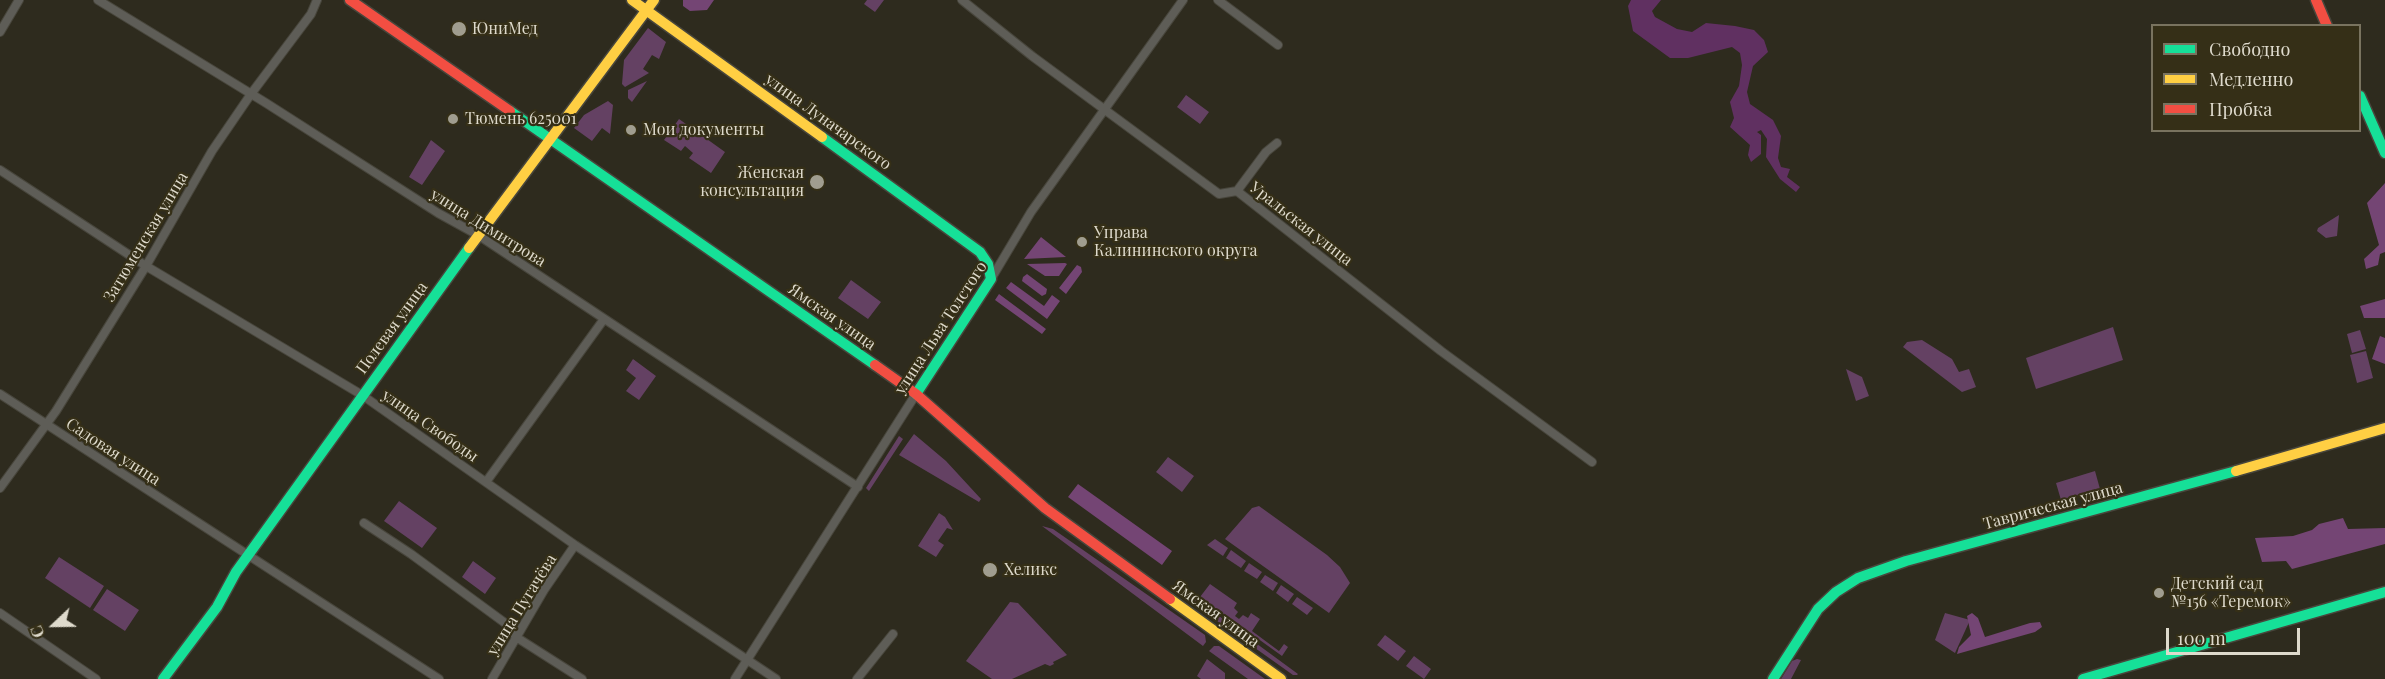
<!DOCTYPE html>
<meta charset="utf-8">
<style>
body{margin:0}
#map{position:relative;width:2385px;height:679px;overflow:hidden;background:#2e2b1e;font-family:"Playfair Display",serif}
canvas{display:block}
.legend{position:absolute;left:2151px;top:24px;width:210px;height:108px;box-sizing:border-box;background:#352f17;border:2px solid #79735f;margin:0;padding:8px 10px;list-style:none;font-size:18px;color:#dedacc}
.legend li{display:flex;align-items:center;gap:12px;height:30px}
.legend b{width:30px;border:2px solid #79735f}
.north{position:absolute;left:24px;top:595px;width:60px;height:60px;-webkit-text-stroke:4px #352f17;paint-order:stroke;rotate:248deg;font-size:16px;font-weight:700;line-height:24px;text-align:center;color:#dedacc}
.north::after{content:'';display:block;margin:auto;width:21px;height:27px;background:#dedacc;clip-path:polygon(50% 0,100% 100%,50% 72%,0 100%)}
.scale{position:absolute;left:2166px;top:628px;width:134px;height:27px;box-sizing:border-box;border:3px solid #dedacc;border-top:0;padding-left:8px;font-size:18px;line-height:21px;white-space:nowrap;color:#dedacc;-webkit-text-stroke:4px #352f17;paint-order:stroke}
</style>
<div id="map">
<canvas width="2385" height="679"></canvas>
<ul class="legend">
<li><b style="height:8px;background:#16e098"></b>Свободно</li>
<li><b style="height:8px;background:#ffcf43"></b>Медленно</li>
<li><b style="height:8px;background:#f24e42"></b>Пробка</li>
</ul>
<div class="north">С</div>
<div class="scale">100 m</div>
</div>
<script>
const ctx = document.querySelector('canvas').getContext('2d');
ctx.lineJoin = 'round';
function fill(path, color) {
  ctx.fillStyle = color;
  ctx.fill(path, 'evenodd');
}
function toPath(rows) {
  const path = new Path2D();
  for (const r of rows) {
    path.moveTo(r[0], r[1]);
    for (let i = 2; i < r.length; i += 2) path.lineTo(r[i], r[i + 1]);
  }
  return path;
}
function trace(path, color, width, dash) {
  ctx.strokeStyle = color;
  ctx.lineWidth = width;
  ctx.lineCap = dash ? 'butt' : 'round';
  ctx.setLineDash(dash || []);
  ctx.stroke(path);
}
function write(font, color, halo, rows, align = 'center') {
  ctx.font = font + ' "Playfair Display",serif';
  ctx.lineWidth = 4.5;
  ctx.setLineDash([]);
  ctx.textBaseline = 'middle';
  ctx.strokeStyle = halo;
  ctx.fillStyle = color;
  for (const [text, x, y, turn = 0] of rows) {
    ctx.save();
    ctx.translate(x, y);
    ctx.rotate((+turn || 0) * Math.PI / 180);
    ctx.textAlign = isNaN(turn) ? turn : align;
    if (halo) ctx.strokeText(text, 0, 0);
    ctx.fillText(text, 0, 0);
    ctx.restore();
  }
}
fill(toPath([
 [867,0,884,0,875,12,864,4],
 [648,28,666,42,659,59,652,55,643,69,649,73,625,87,622,84,624,60],
 [647,81,632,102,628,98,628,90],
 [1186,95,1209,112,1200,124,1177,107],
 [608,101,613,105,610,134,602,128,592,141,574,128,584,115],
 [679,119,725,152,711,173,689,158,693,153,685,146,681,151,664,140],
 [431,140,445,151,422,185,409,177],
 [2339,215,2337,236,2326,238,2317,231,2318,228],
 [851,280,881,302,868,319,838,298],
 [2113,327,2123,360,2036,389,2026,358],
 [2360,330,2366,349,2352,353,2347,334],
 [1922,340,1952,359,1959,372,1969,369,1976,387,1962,392,1903,347,1907,342],
 [2366,351,2373,378,2357,383,2350,355],
 [633,359,656,376,639,400,626,391,636,378,626,370],
 [1846,369,1862,377,1869,396,1856,401],
 [914,434,946,461,981,499,979,502,899,455],
 [899,436,903,439,869,491,866,488],
 [1168,457,1194,476,1182,492,1156,472],
 [2095,471,2100,489,2061,500,2056,483],
 [399,501,437,528,422,548,384,521],
 [1259,506,1327,555,1340,567,1350,583,1329,613,1225,539,1252,508],
 [939,513,945,517,953,530,947,528,938,541,944,545,936,557,918,546],
 [1042,526,1053,529,1205,635,1206,642,1203,646],
 [1215,539,1228,548,1223,556,1207,545],
 [1231,550,1246,561,1241,568,1226,558],
 [59,557,104,586,90,608,45,578],
 [473,561,496,578,485,594,462,577],
 [1249,563,1262,572,1257,579,1244,571],
 [1265,575,1278,583,1273,591,1260,582],
 [1210,584,1237,603,1234,608,1238,612,1235,616,1239,619,1243,615,1248,618,1251,613,1260,619,1252,631,1279,651,1284,644,1288,647,1282,656,1200,597],
 [1281,585,1294,594,1288,602,1276,593],
 [1178,586,1298,674,1297,675,1293,675,1179,594,1176,589],
 [107,589,139,610,125,631,93,610],
 [1297,597,1313,608,1307,615,1292,604],
 [1010,602,1018,603,1067,655,1053,662,1054,664,1050,666,1045,664,1012,679,992,679,966,661],
 [1945,613,1970,620,1955,653,1935,640],
 [1385,635,1406,651,1398,661,1377,645],
 [1214,646,1219,646,1265,679,1248,679,1209,651],
 [1414,656,1431,669,1424,679,1406,666],
 [1207,659,1225,673,1225,679,1201,679,1197,676],
 [1797,659,1801,660,1791,679,1781,679,1792,661]
]), '#644163');
fill(toPath([
 [683,0,714,0,707,10,690,11,683,6],
 [2385,183,2385,252,2380,254,2378,265,2366,269,2364,259,2379,245,2367,203],
 [1041,237,1066,257,1024,259],
 [1065,263,1067,264,1059,276,1045,276,1027,264],
 [1077,265,1081,267,1082,272,1066,294,1059,288],
 [1027,274,1047,289,1046,294,1042,296,1022,281,1023,277],
 [1011,282,1044,306,1052,295,1060,301,1047,319,1006,288],
 [999,294,1046,329,1042,334,995,300],
 [2385,299,2385,318,2364,318,2360,306],
 [2380,336,2385,338,2385,364,2372,359],
 [1078,484,1172,551,1162,565,1068,497],
 [2343,518,2348,529,2385,528,2385,544,2292,569,2286,561,2262,562,2255,538,2293,536,2312,530,2319,524],
 [1972,613,1978,618,1985,637,2030,623,2040,622,2042,627,2035,632,1957,654,1959,647,1971,635,1967,616]
]), '#744574');
fill(toPath([
 [1631,0,1661,0,1652,11,1655,17,1677,29,1692,32,1706,23,1735,26,1754,30,1764,40,1768,52,1753,66,1747,92,1750,104,1773,120,1781,136,1778,158,1781,167,1790,169,1787,177,1800,187,1796,192,1780,179,1766,157,1767,139,1761,130,1757,132,1761,135,1761,154,1751,162,1748,155,1750,145,1730,127,1734,118,1730,102,1739,86,1742,65,1740,53,1732,47,1688,58,1670,58,1633,31,1628,6]
]), '#603061');
const street = toPath([
 [98,0,266,103,438,213,478,235,858,487],
 [962,0,1032,56,1219,194,1237,191,1441,351,1592,462],
 [1218,0,1278,45],
 [0,32,19,0],
 [0,170,146,266,362,395,575,545,776,679],
 [1237,191,1266,152,1277,143],
 [991,279,1031,212,1183,0],
 [0,394,439,679],
 [486,482,604,319],
 [0,488,56,411,146,266,212,151,251,94,311,14,317,0],
 [364,523,411,554,505,623,516,637,582,679],
 [0,613,96,679],
 [492,679,544,590,575,545],
 [735,679,916,394],
 [857,679,893,634]
]);
const fast = toPath([
 [2360,96,2385,153],
 [510,111,875,365],
 [822,137,980,252,988,264,991,279,916,394],
 [163,679,217,607,236,572,469,248],
 [1773,679,1818,609,1836,592,1858,578,1906,561,2236,471],
 [2083,679,2385,592]
]);
const slow = toPath([
 [632,0,822,137],
 [469,248,654,0],
 [2236,471,2385,428],
 [1170,599,1281,679]
]);
const jam = toPath([
 [350,0,510,111],
 [2316,0,2327,26],
 [875,365,916,394,1045,508,1170,599]
]);
trace(street, '#48463c', 10);
trace(fast, '#48463c', 13);
trace(slow, '#48463c', 13);
trace(jam, '#48463c', 13);
trace(street, '#5e5d57', 8);
trace(fast, '#16e098', 10);
trace(slow, '#ffcf43', 10);
trace(jam, '#f24e42', 10);
for (const [x, y, r, color] of [
 [459,29,8,"#a09d8f"],
 [453,119,6,"#a09d8f"],
 [631,130,6,"#a09d8f"],
 [817,182,8,"#a09d8f"],
 [1082,242,6,"#a09d8f"],
 [990,570,8,"#a09d8f"],
 [2159,593,6,"#a09d8f"]
]) {
  const dot = new Path2D();
  dot.arc(x, y, r, 0, 2 * Math.PI);
  ctx.fillStyle = color;
  ctx.fill(dot);
  trace(dot, '#352f17', 2);
}
write('16px', '#dedacc', '#352f17', [
 ["ЮниМед",472,29],
 ["Тюмень 625001",465,119],
 ["Мои документы",643,130],
 ["Женская",804,173,"right"],
 ["консультация",804,191,"right"],
 ["Управа",1094,233],
 ["Калининского округа",1094,251],
 ["Хеликс",1004,570],
 ["Детский сад",2171,584],
 ["№156 «Теремок»",2171,602]
], 'left');
write('16px', '#dedacc', '#352f17', [
 ["улица Луначарского",828,122,36],
 ["Уральская улица",1301,224,38],
 ["улица Димитрова",488,228,32],
 ["Затюменская улица",146,237,-59],
 ["Ямская улица",832,317,35],
 ["Полевая улица",392,328,-54],
 ["улица Льва Толстого",941,328,-57],
 ["улица Свободы",430,426,35],
 ["Садовая улица",113,452,33],
 ["Таврическая улица",2053,506,-15],
 ["улица Пугачёва",522,605,-58],
 ["Ямская улица",1216,614,36]
]);
</script>
